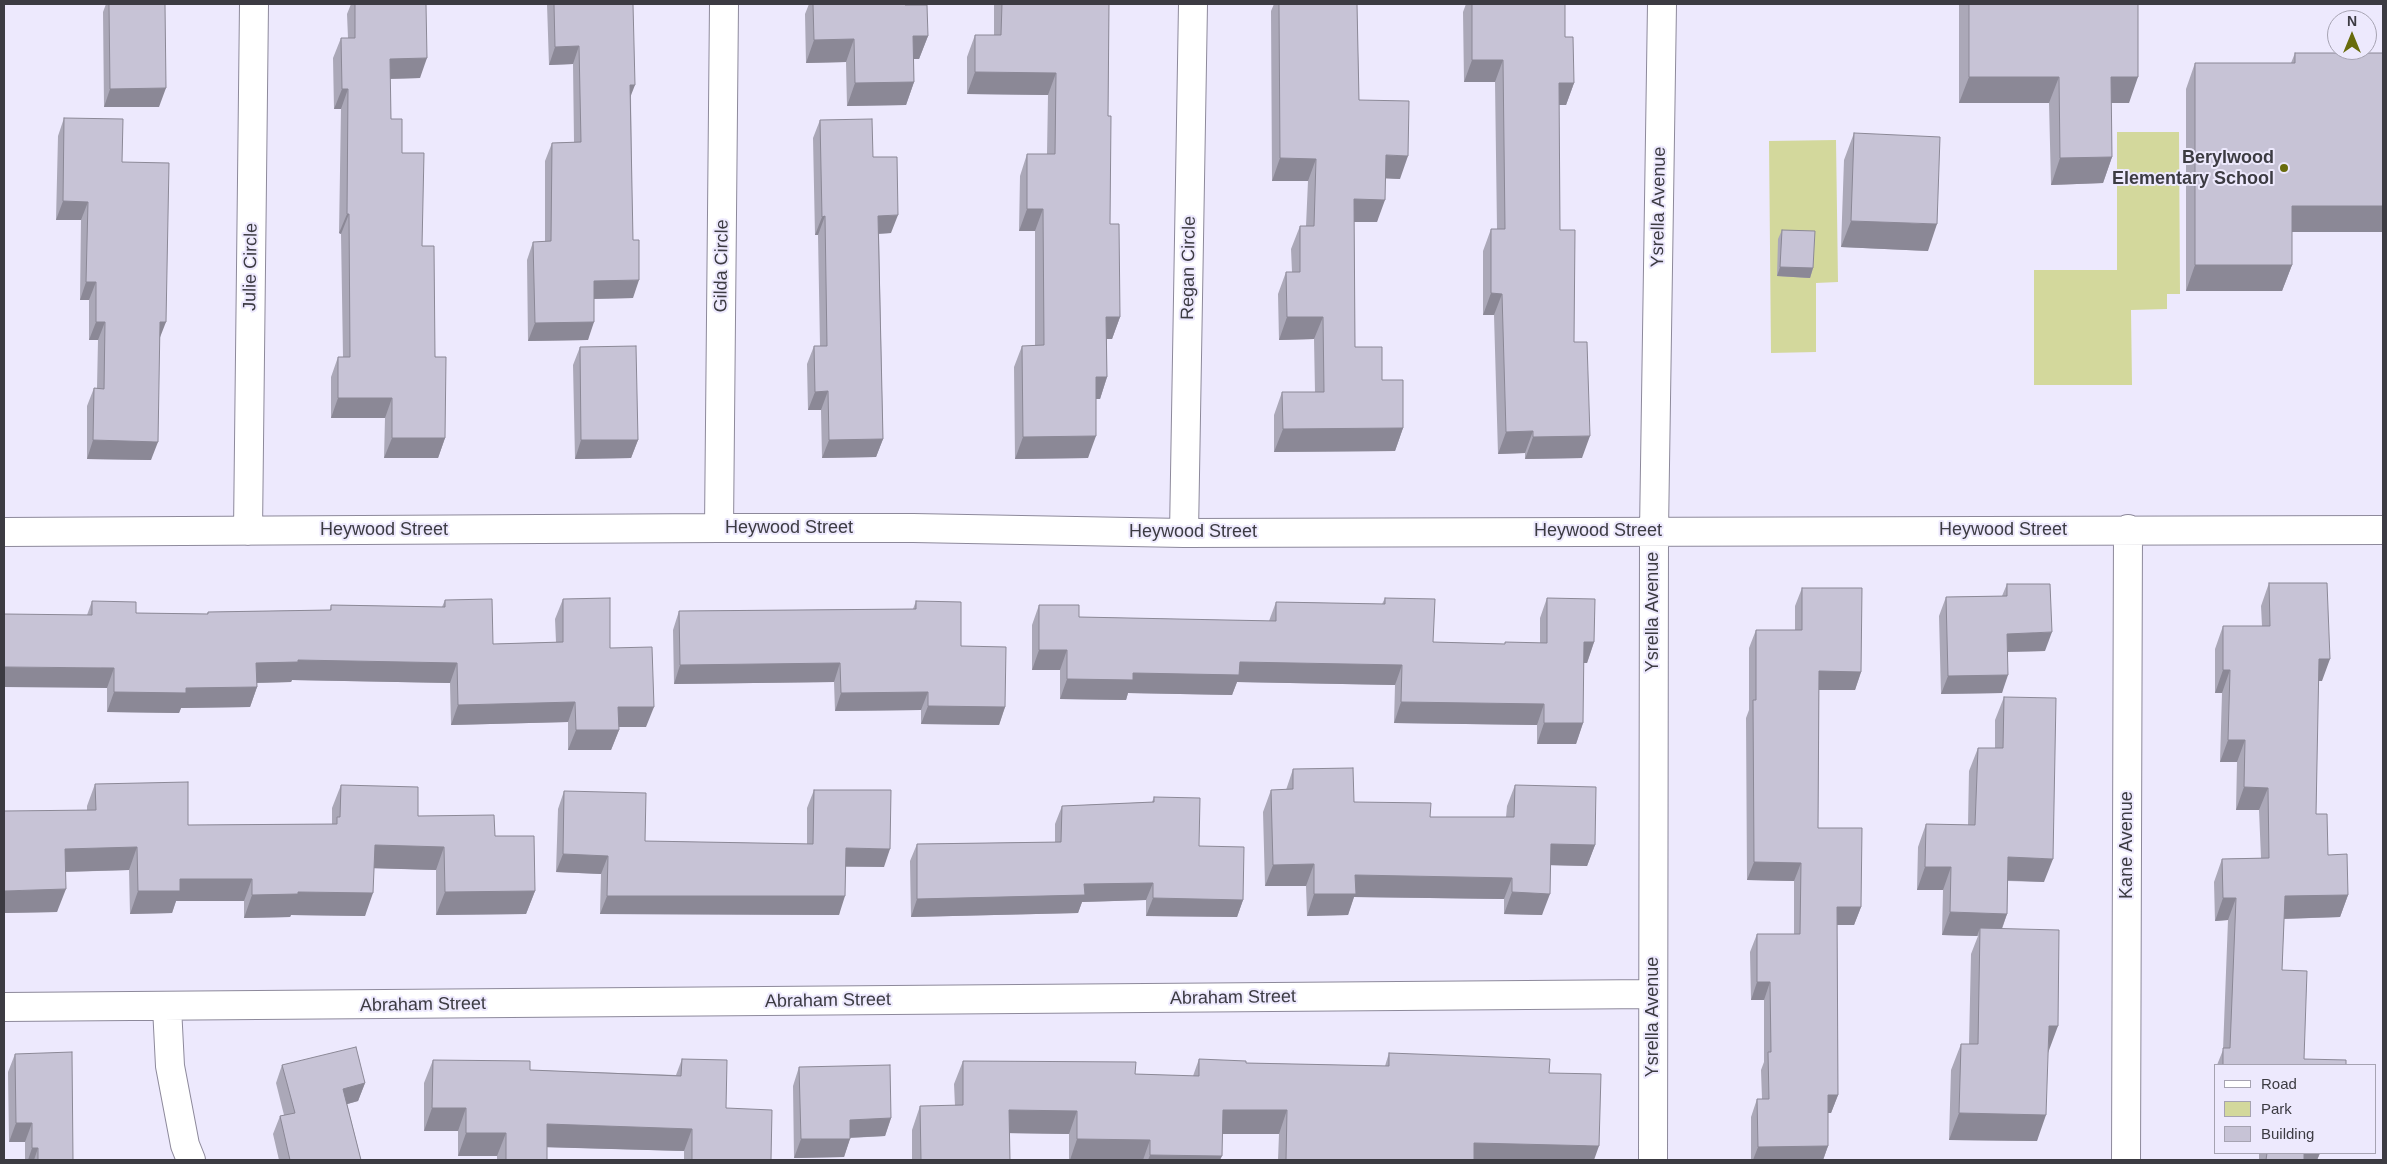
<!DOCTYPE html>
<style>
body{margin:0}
#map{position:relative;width:2387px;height:1164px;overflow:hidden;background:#ede9fd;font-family:Arial,sans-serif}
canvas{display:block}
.frame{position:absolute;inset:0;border:5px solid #3c3b42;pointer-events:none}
.legend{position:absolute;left:2214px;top:1064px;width:162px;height:90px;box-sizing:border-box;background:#ede9fd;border:1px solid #a6a3b2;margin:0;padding:6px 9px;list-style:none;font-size:15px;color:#3c3b42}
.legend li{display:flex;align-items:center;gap:10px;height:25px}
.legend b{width:25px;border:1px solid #a6a3b2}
.north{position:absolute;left:2327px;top:10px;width:50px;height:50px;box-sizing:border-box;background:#ede9fd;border:1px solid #a6a3b2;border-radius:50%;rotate:0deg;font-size:14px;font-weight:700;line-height:20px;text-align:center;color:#3c3b42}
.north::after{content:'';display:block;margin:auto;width:18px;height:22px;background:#686b0c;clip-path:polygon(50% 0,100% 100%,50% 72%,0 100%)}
</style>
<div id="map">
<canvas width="2387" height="1164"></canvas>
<div class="frame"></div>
<ul class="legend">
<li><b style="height:6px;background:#fff"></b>Road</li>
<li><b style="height:14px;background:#d3d89c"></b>Park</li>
<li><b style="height:14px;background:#c7c3d6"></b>Building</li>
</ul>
<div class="north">N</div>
</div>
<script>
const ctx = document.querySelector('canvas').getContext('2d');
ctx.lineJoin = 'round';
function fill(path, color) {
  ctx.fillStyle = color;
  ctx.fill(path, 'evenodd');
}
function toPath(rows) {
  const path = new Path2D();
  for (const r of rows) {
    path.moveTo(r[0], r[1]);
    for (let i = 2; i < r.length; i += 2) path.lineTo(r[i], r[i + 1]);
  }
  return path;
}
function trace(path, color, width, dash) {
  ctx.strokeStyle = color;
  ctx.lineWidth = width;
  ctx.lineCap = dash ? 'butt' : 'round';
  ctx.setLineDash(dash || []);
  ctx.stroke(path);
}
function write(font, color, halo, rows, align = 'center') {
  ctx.font = font + ' Arial,sans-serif';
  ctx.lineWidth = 4;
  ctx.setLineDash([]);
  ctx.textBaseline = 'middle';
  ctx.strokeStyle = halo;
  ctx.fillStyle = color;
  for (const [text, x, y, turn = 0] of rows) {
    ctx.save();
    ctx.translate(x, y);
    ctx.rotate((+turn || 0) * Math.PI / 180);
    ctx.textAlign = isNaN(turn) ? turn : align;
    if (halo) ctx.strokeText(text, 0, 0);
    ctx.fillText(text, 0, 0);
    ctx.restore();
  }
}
fill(toPath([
 [2117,132,2179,132,2180,294,2167,294,2167,309,2131,310,2132,385,2034,385,2034,270,2117,270],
 [1836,140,1838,282,1816,283,1816,352,1771,353,1769,141]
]), '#d3d89c');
const minor = toPath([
 [719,528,724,4],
 [248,531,254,4],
 [4,532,719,528,913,528,1184,533,2383,530],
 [1184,533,1193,4],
 [4,1007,1653,994],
 [167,1007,170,1066,185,1145,191,1160],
 [1653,1160,1654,531,1662,4],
 [2126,1160,2128,529]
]);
trace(minor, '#8d899b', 30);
trace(minor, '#fff', 28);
fill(toPath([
 [106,4,165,4,159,107,104,107,103,12],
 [351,4,426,4,420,78,390,79,391,119,402,153,422,246,445,438,438,458,384,458,385,418,331,418,331,377,338,357,343,357,341,234,339,233,341,109,334,109,333,58,341,38,348,38,347,14],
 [547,4,633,4,631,97,633,298,594,299,588,340,528,341,527,260,533,242,545,242,545,161,552,143,574,142,573,64,549,65],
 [809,4,905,4,905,5,928,36,919,59,914,59,914,82,906,105,847,106,846,62,806,63,805,14],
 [994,4,1109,4,1108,116,1110,224,1120,317,1112,339,1107,339,1107,377,1100,399,1096,399,1088,458,1015,459,1014,367,1022,346,1035,346,1035,231,1019,231,1020,176,1027,154,1047,154,1048,95,967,94,967,57,975,35,994,35],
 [1274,4,1357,4,1359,100,1400,179,1385,178,1377,222,1354,222,1355,347,1382,380,1403,428,1395,451,1274,452,1274,415,1282,392,1315,392,1314,339,1279,340,1278,294,1286,272,1292,272,1291,249,1300,226,1306,226,1308,181,1272,181,1271,11],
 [1466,4,1565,4,1565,37,1574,83,1566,105,1559,105,1560,230,1574,342,1582,458,1525,459,1525,453,1498,454,1494,315,1483,315,1483,251,1491,229,1497,229,1495,82,1464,82,1463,12],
 [1959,4,2138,4,2129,103,2111,103,2112,157,2103,183,2051,185,2049,103,1959,103],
 [2295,53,2383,232,2292,232,2292,265,2282,291,2186,291,2186,89,2195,63,2291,63],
 [64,118,122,162,160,338,151,460,87,459,87,406,94,388,97,388,98,340,89,340,89,300,80,300,81,220,56,220,58,136],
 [820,120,873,157,891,233,879,234,883,439,876,457,822,458,821,410,808,410,807,364,814,346,820,346,818,235,815,235,813,138],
 [1854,133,1928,251,1841,247,1844,160],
 [1782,230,1813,268,1810,278,1777,276,1778,239],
 [580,347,638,440,631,458,575,459,573,365],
 [2269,583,2322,681,2318,681,2316,814,2328,855,2348,895,2340,917,2284,919,2282,970,2304,1059,2346,1065,2217,1065,2223,1050,2228,920,2215,921,2214,882,2222,859,2261,858,2259,810,2236,810,2237,762,2220,762,2222,693,2215,693,2215,649,2223,626,2262,626,2261,606],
 [2007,584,2045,651,2008,652,2002,693,1941,694,1939,616,1946,597,2002,596],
 [1802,588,1861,672,1855,690,1819,690,1818,828,1861,907,1854,925,1837,925,1838,1095,1831,1113,1828,1113,1828,1146,1823,1160,1751,1160,1751,1117,1757,1099,1762,1099,1761,1070,1764,1062,1764,1000,1751,1000,1750,952,1757,934,1794,934,1794,881,1747,880,1746,718,1749,710,1749,648,1756,630,1795,630,1795,606],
 [1385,598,1433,642,1505,644,1505,642,1540,643,1540,618,1547,598,1594,642,1587,663,1583,663,1583,723,1576,744,1537,744,1537,725,1394,723,1395,685,1237,682,1232,695,1128,693,1126,700,1060,699,1060,670,1032,670,1032,625,1039,605,1079,617,1269,621,1276,602,1382,604],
 [563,599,610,648,646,727,618,727,619,730,611,750,568,750,568,722,451,725,450,683,292,680,291,682,257,683,257,687,250,707,181,708,179,713,107,712,107,688,87,615,92,601,136,613,207,614,208,612,330,610,331,605,442,607,445,600,493,644,556,642,555,619],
 [916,601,961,646,1005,707,999,725,921,724,921,710,835,711,834,682,674,684,673,630,679,611,913,609],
 [2004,697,2044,882,2008,881,2007,914,2002,929,2048,1052,2037,1141,1949,1140,1951,1070,1961,1044,1969,1044,1971,954,1978,936,1942,935,1943,890,1917,890,1918,847,1926,824,1968,825,1969,771,1978,748,1995,748,1995,720],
 [1293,769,1354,802,1430,817,1506,817,1507,806,1515,785,1595,845,1587,866,1551,865,1542,915,1504,914,1504,899,1354,897,1348,915,1307,916,1306,886,1265,886,1263,812,1271,790,1286,790],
 [95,784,188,825,332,824,332,808,341,785,418,816,495,836,535,891,526,914,436,915,436,870,374,868,365,916,291,915,290,917,244,918,244,901,176,901,172,913,130,914,129,870,65,872,57,912,4,913,87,810,87,806],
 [814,790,884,867,846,867,839,915,600,914,601,874,556,872,558,809,564,791,645,841,807,844,807,808],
 [1154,797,1199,846,1243,900,1237,917,1146,916,1146,900,1082,902,1078,913,911,917,910,861,917,844,1055,842,1055,824,1062,806,1152,802],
 [1389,1053,1549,1073,1594,1160,1278,1160,1279,1134,1222,1134,1220,1160,1069,1160,1069,1134,1010,1133,1010,1160,912,1160,912,1130,920,1106,955,1106,954,1084,963,1061,1135,1074,1193,1076,1199,1059,1246,1063,1385,1066],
 [15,1054,73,1160,25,1160,25,1142,9,1142,8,1072],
 [682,1059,726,1108,771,1160,684,1160,684,1151,547,1147,547,1160,497,1160,497,1156,458,1156,458,1131,424,1131,424,1083,433,1060,530,1070,676,1075],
 [282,1065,365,1083,358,1101,347,1104,361,1160,279,1160,273,1134,280,1116,284,1115,276,1083],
 [799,1067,891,1118,885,1136,850,1138,844,1157,794,1158,793,1086],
 [2216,1069,2216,1117,2215,1117],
 [2259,1153,2320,1153,2317,1160,2259,1160]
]), '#aba8b8');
fill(toPath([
 [913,36,928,36,919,59,905,59],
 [854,39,846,62,806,63,814,40],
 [579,46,573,64,549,65,555,47],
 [427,58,420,78,383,79,390,59],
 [1472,60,1503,60,1495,82,1464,82],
 [975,72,1056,73,1048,95,967,94],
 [1969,77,2059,77,2049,103,1959,103],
 [2111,77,2138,77,2129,103,2101,103],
 [914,82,906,105,847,106,855,83],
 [1559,83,1574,83,1566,105,1551,105],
 [630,85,635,85,628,103],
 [166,88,159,107,104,107,110,89],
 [342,89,348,89,341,109,334,109],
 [1386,155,1408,156,1400,179,1377,178],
 [2112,157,2103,183,2051,185,2060,158],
 [1280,158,1316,159,1308,181,1272,181],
 [1354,199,1385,200,1377,222,1345,222],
 [63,201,88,202,81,220,56,220],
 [2292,206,2383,206,2383,232,2282,232],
 [1027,209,1043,209,1035,231,1019,231],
 [347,214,349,214,341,234,339,233],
 [898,215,891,233,872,234,878,216],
 [825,216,818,235,815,235,822,217],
 [1851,221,1937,224,1928,251,1841,247],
 [2195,265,2292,265,2282,291,2186,291],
 [1780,267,1813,268,1810,278,1777,276],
 [639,280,633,298,587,299,594,281],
 [86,282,96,282,89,300,80,300],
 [1491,293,1502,294,1494,315,1483,315],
 [1106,317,1120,317,1112,339,1098,339],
 [1287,317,1323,317,1314,339,1279,340],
 [96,322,105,322,98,340,89,340],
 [160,322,166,322,159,340],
 [594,322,588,340,528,341,535,323],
 [1096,377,1107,377,1100,399,1088,399],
 [828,391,821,410,808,410,815,392],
 [338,398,392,398,385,418,331,418],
 [1403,428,1395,451,1274,452,1283,429],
 [1533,431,1525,453,1498,454,1506,432],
 [1096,436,1088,458,1015,459,1023,437],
 [1590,436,1582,458,1525,459,1533,437],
 [392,438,445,438,438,458,384,458],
 [883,439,876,457,822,458,829,440],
 [93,440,158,442,151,460,87,459],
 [581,440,638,440,631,458,575,459],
 [2052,632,2045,651,2000,652,2007,634],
 [1584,642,1594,642,1587,663,1576,663],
 [1039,650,1067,650,1060,670,1032,670],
 [2319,659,2330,659,2322,681,2311,681],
 [298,660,457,663,450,683,292,680,291,682,249,683,256,663],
 [1240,662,1402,665,1395,685,1237,682,1232,695,1128,693,1126,700,1060,699,1067,679],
 [840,663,834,682,674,684,680,665],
 [4,667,114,668,107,688,4,687],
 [2223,670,2230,670,2222,693,2215,693],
 [1819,671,1861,672,1855,690,1813,690],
 [2008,675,2002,693,1941,694,1948,676],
 [257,687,250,707,181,708,179,713,107,712,114,692,186,688],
 [928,692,921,710,835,711,841,693],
 [575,702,568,722,451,725,458,705],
 [1401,702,1544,704,1537,725,1394,723],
 [928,706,1005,707,999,725,921,724],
 [618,707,654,707,646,727,611,727],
 [1544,723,1583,723,1576,744,1537,744],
 [576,730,619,730,611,750,568,750],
 [2228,740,2245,740,2237,762,2220,762],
 [2244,787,2268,788,2259,810,2236,810],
 [1551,844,1595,845,1587,866,1543,865],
 [375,845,444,847,436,870,366,868],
 [137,847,129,870,56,872,65,849],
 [846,848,890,849,884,867,839,866],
 [563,854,608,856,601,874,556,872],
 [2008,857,2053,859,2044,882,2000,880],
 [1754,862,1801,863,1794,881,1747,880],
 [1314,864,1306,886,1265,886,1273,865],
 [1925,867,1951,867,1943,890,1917,890],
 [1355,875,1512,878,1504,899,1354,897,1348,915,1307,916,1314,894],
 [180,879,252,879,244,901,176,901,172,913,130,914,138,891],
 [1153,883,1146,900,1082,902,1078,913,911,917,917,899,1084,884],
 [66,889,57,912,4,913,4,891],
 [535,891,526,914,436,915,445,892],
 [298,892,373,893,365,916,291,915,290,917,244,918,252,895],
 [1512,892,1550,894,1542,915,1504,914],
 [2348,895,2340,917,2277,919,2285,896],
 [607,896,845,896,839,915,600,914],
 [1153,898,1243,900,1237,917,1146,916],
 [2223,898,2236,898,2228,920,2215,921],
 [1837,907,1861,907,1854,925,1831,925],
 [1950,912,2007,914,1999,936,1980,928,1977,936,1942,935],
 [1757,982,1770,982,1764,1000,1751,1000],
 [2049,1026,2058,1026,2048,1053],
 [365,1083,358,1101,337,1107,343,1089],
 [1828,1095,1838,1095,1831,1113,1821,1113],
 [432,1108,466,1108,458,1131,424,1131],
 [1009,1110,1077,1111,1069,1134,1001,1133],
 [1223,1110,1287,1110,1279,1134,1214,1134],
 [1959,1113,2046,1115,2037,1141,1949,1140],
 [891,1118,885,1136,843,1138,850,1120],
 [16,1123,32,1123,25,1142,9,1142],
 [547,1124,692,1129,684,1151,539,1147],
 [466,1133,506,1133,497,1156,458,1156],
 [801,1139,850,1139,844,1157,794,1158],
 [1077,1139,1150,1140,1143,1160,1070,1160],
 [1474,1143,1599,1146,1594,1160,1468,1160],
 [1828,1146,1823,1160,1753,1160,1758,1147],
 [32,1148,38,1148,34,1160,28,1160],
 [2299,1153,2320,1153,2317,1160,2296,1160],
 [1150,1155,1222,1156,1220,1160,1148,1160]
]), '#8b8896');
const building = toPath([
 [109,4,165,4,166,88,110,89,109,4],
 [355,4,426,4,427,58,390,59,391,119,402,119,402,153,424,153,422,246,434,246,435,357,446,357,445,438,392,438,392,398,338,398,338,357,350,357,349,214,347,214,348,89,342,89,341,38,355,38,355,4],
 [554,4,633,4,635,85,630,85,633,240,639,240,639,280,594,281,594,322,535,323,533,242,551,241,552,143,581,142,579,46,555,47,554,4],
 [813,4,905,4,905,5,927,5,928,36,913,36,914,82,855,83,854,39,814,40,813,4],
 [1002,4,1109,4,1108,116,1111,116,1110,224,1119,224,1120,317,1106,317,1107,377,1096,377,1096,436,1023,437,1022,346,1044,345,1043,209,1027,209,1027,154,1055,154,1056,73,975,72,975,35,1001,35,1002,4],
 [1279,4,1357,4,1359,100,1409,101,1408,156,1386,155,1385,200,1354,199,1355,347,1382,347,1382,380,1403,380,1403,428,1283,429,1282,392,1324,392,1323,317,1287,317,1286,272,1300,272,1300,226,1314,226,1316,159,1280,158,1279,4],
 [1472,4,1565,4,1565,37,1573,37,1574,83,1559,83,1560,230,1575,230,1574,342,1587,342,1590,436,1533,437,1533,431,1506,432,1502,294,1491,293,1491,229,1505,229,1503,60,1472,60,1472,4],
 [1969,4,2138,4,2138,77,2111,77,2112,157,2060,158,2059,77,1969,77,1969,4],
 [2295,53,2383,53,2383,206,2292,206,2292,265,2195,265,2195,63,2295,63,2295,53],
 [64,118,123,119,122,162,169,163,166,322,160,322,158,442,93,440,94,388,104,389,105,322,96,322,96,282,86,282,88,202,63,201,64,118],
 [872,119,873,157,897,157,898,215,878,216,883,439,829,440,828,391,815,392,814,346,827,346,825,216,822,217,820,120,872,119],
 [1854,133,1940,137,1937,224,1851,221,1854,133],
 [1782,230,1815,231,1813,268,1780,267,1782,230],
 [636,346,638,440,581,440,580,347,636,346],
 [2269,583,2327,583,2330,659,2319,659,2316,814,2327,814,2328,855,2347,854,2348,895,2285,896,2282,970,2307,971,2304,1059,2346,1060,2346,1065,2223,1065,2223,1048,2230,1048,2236,898,2223,898,2222,859,2269,858,2268,788,2244,787,2245,740,2228,740,2230,670,2223,670,2223,626,2270,626,2269,583],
 [2007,584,2050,584,2052,632,2007,634,2008,675,1948,676,1946,597,2007,596,2007,584],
 [1802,588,1862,588,1861,672,1819,671,1818,828,1862,828,1861,907,1837,907,1838,1095,1828,1095,1828,1146,1758,1147,1757,1099,1769,1099,1768,1052,1771,1052,1770,982,1757,982,1757,934,1800,934,1801,863,1754,862,1753,700,1756,700,1756,630,1802,630,1802,588],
 [610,598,610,648,652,647,654,707,618,707,619,730,576,730,575,702,458,705,457,663,298,660,298,662,256,663,257,687,186,688,186,693,114,692,114,668,4,667,4,614,92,615,92,601,136,602,136,613,208,614,208,612,331,610,331,605,445,607,445,600,492,599,493,644,563,642,563,599,610,598],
 [1385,598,1435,599,1433,642,1505,644,1505,642,1547,643,1547,598,1595,599,1594,642,1584,642,1583,723,1544,723,1544,704,1401,702,1402,665,1240,662,1239,675,1133,673,1133,680,1067,679,1067,650,1039,650,1039,605,1079,605,1079,617,1276,621,1276,602,1385,604,1385,598],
 [916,601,961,602,961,646,1006,647,1005,707,928,706,928,692,841,693,840,663,680,665,679,611,916,609,916,601],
 [2004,697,2056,698,2053,859,2008,857,2007,914,1950,912,1951,867,1925,867,1926,824,1975,825,1978,748,2003,748,2004,697],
 [1353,768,1354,802,1431,803,1430,817,1514,817,1515,785,1596,787,1595,845,1551,844,1550,894,1512,892,1512,878,1355,875,1356,894,1314,894,1314,864,1273,865,1271,790,1293,789,1293,769,1353,768],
 [188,782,188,825,337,824,337,817,340,817,341,785,418,787,418,816,494,815,495,836,534,836,535,891,445,892,444,847,375,845,373,893,298,892,298,894,252,895,252,879,180,879,180,891,138,891,137,847,65,849,66,889,4,891,4,811,96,810,95,784,188,782],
 [814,790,891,790,890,849,846,848,845,896,607,896,608,856,563,854,564,791,646,793,645,841,813,844,814,790],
 [1154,797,1200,798,1199,846,1244,847,1243,900,1153,898,1153,883,1084,884,1085,895,917,899,917,844,1061,842,1062,806,1154,802,1154,797],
 [1980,928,2059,930,2058,1026,2049,1026,2046,1115,1959,1113,1961,1044,1978,1044,1980,928],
 [356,1047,365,1083,343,1089,361,1160,290,1160,280,1116,295,1113,282,1065,356,1047],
 [72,1052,73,1160,38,1160,38,1148,32,1148,32,1123,16,1123,15,1054,72,1052],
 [1389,1053,1550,1059,1549,1073,1601,1074,1599,1146,1474,1143,1474,1160,1286,1160,1287,1110,1223,1110,1222,1156,1150,1155,1150,1140,1077,1139,1077,1111,1009,1110,1010,1160,921,1160,920,1106,963,1105,963,1061,1136,1062,1135,1074,1199,1076,1199,1059,1246,1061,1246,1063,1389,1066,1389,1053],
 [682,1059,727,1060,726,1108,772,1110,771,1160,692,1160,692,1129,547,1124,547,1160,506,1160,506,1133,466,1133,466,1108,432,1108,433,1060,530,1061,530,1070,681,1076,682,1059],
 [890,1065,891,1118,850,1120,850,1139,801,1139,799,1067,890,1065],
 [2267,1153,2304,1153,2304,1160,2266,1160,2267,1153]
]);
fill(building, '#c7c3d6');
trace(building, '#8b8896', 1);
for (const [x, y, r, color] of [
 [2284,168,5,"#686b0c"]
]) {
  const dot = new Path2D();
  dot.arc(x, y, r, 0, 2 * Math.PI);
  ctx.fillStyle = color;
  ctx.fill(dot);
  trace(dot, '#ede9fd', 2);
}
write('bold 18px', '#3c3b42', '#ede9fd', [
 ["Berylwood",2274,158],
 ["Elementary School",2274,179]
], 'right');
write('18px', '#3c3b42', '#ede9fd', [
 ["Ysrella Avenue",1659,207,-89],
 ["Gilda Circle",722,266,-89],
 ["Julie Circle",251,267,-89],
 ["Regan Circle",1189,268,-89],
 ["Heywood Street",789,528],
 ["Heywood Street",384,530],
 ["Heywood Street",2003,530],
 ["Heywood Street",1598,531],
 ["Heywood Street",1193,532],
 ["Ysrella Avenue",1653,612,-90],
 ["Kane Avenue",2127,845,-90],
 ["Abraham Street",1233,998,-1],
 ["Abraham Street",828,1001,-1],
 ["Abraham Street",423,1005,-1],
 ["Ysrella Avenue",1653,1017,-90]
]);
</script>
